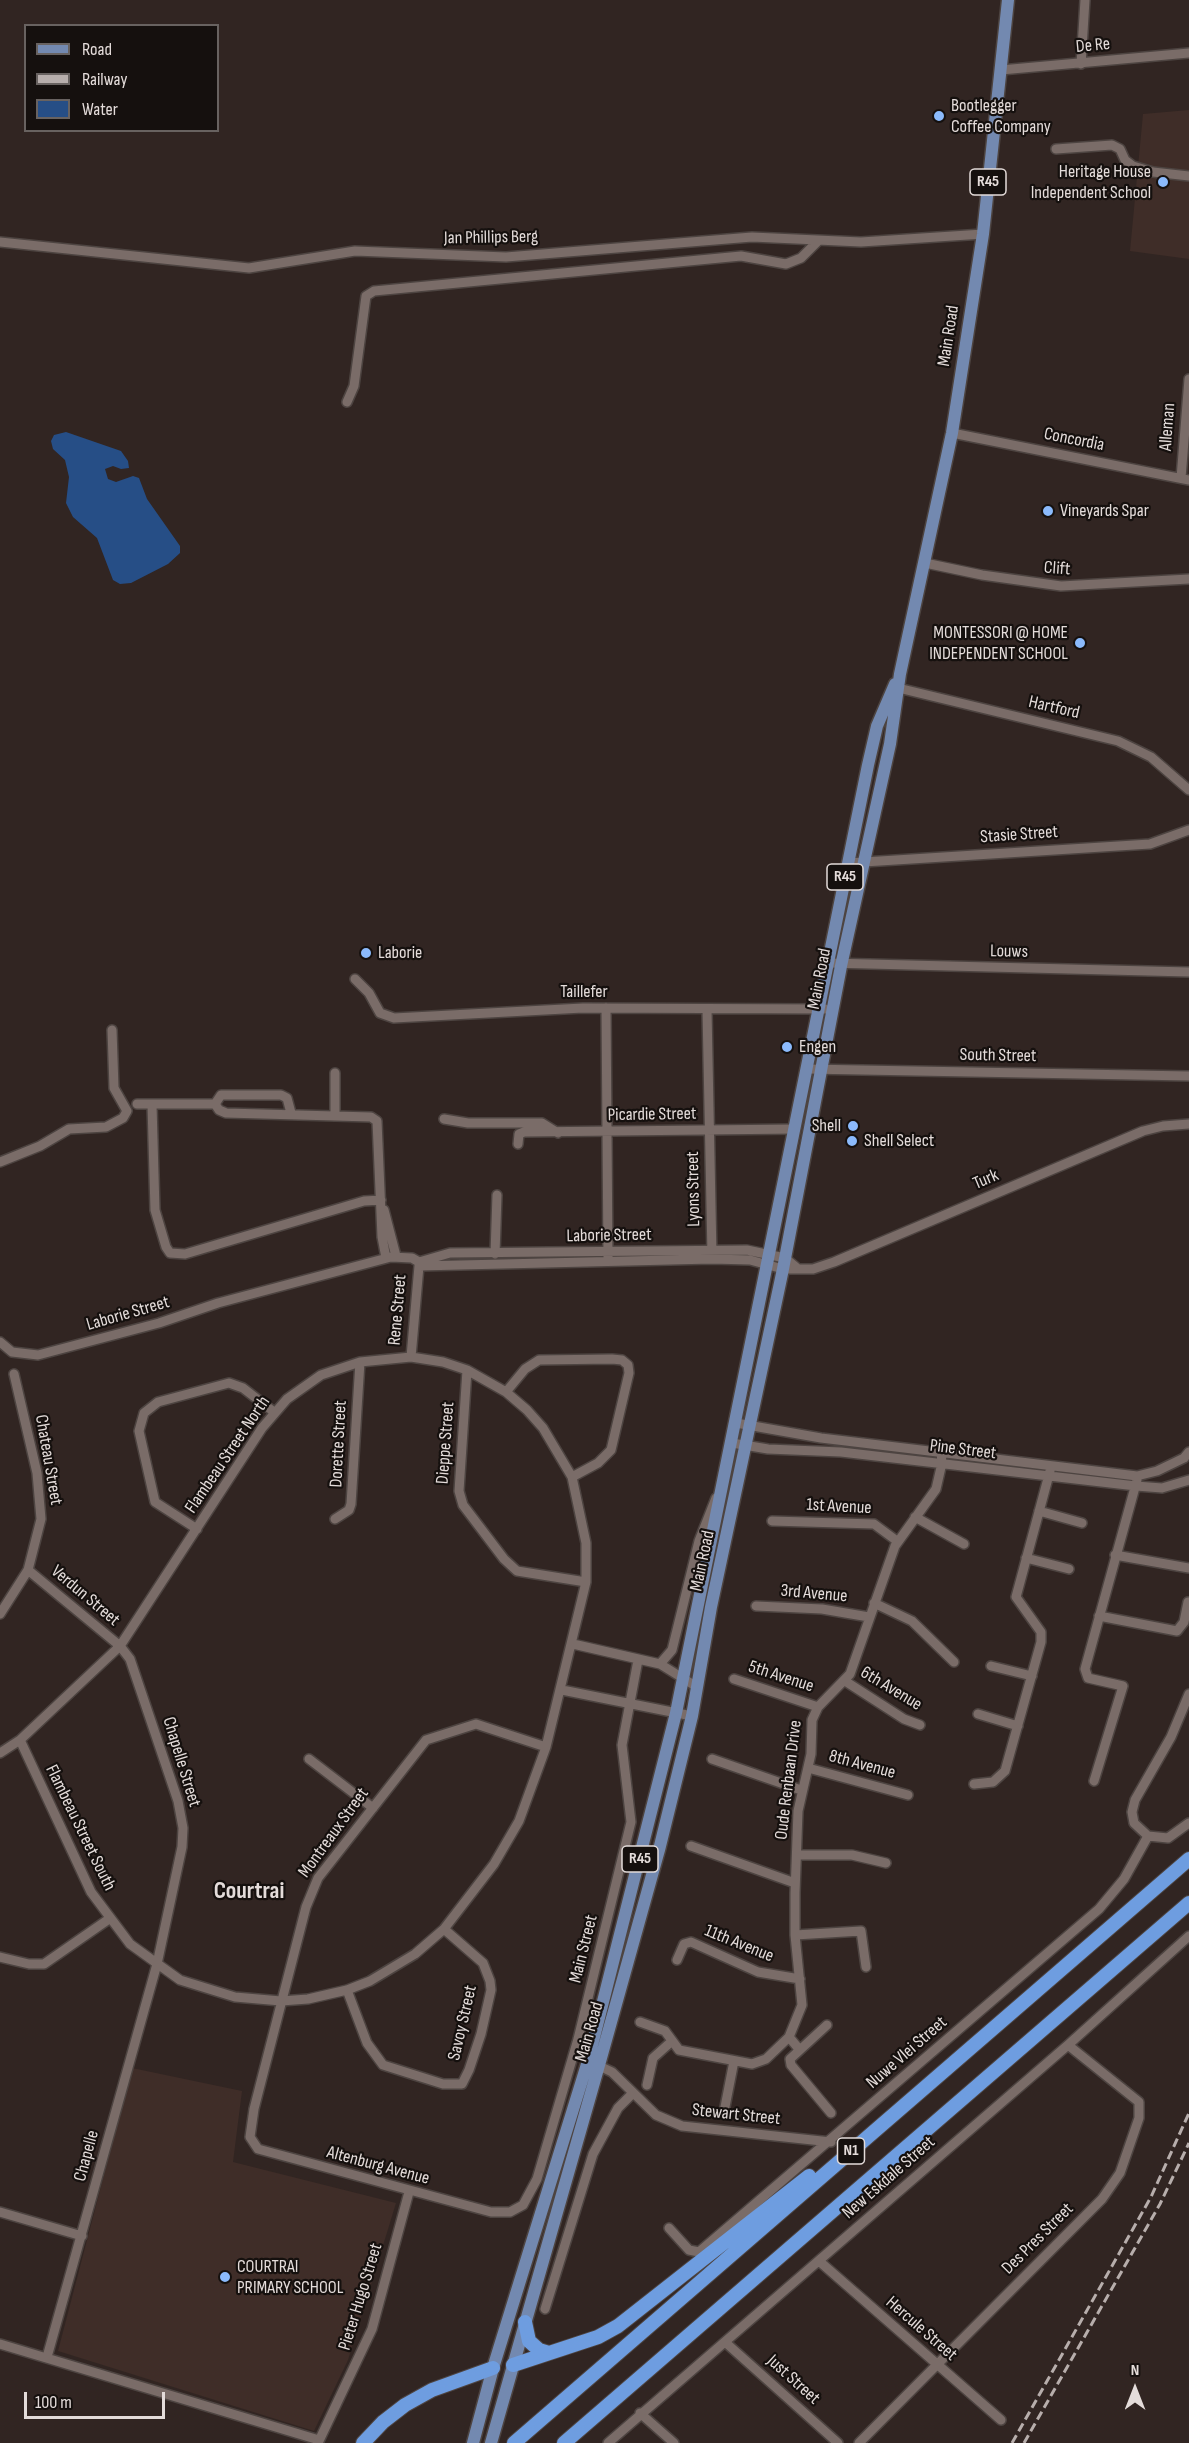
<!DOCTYPE html>
<style>
body{margin:0}
#map{position:relative;width:1189px;height:2443px;overflow:hidden;background:#312522;font-family:"Sofia Sans Condensed",sans-serif}
canvas{display:block}
.legend{position:absolute;left:24px;top:24px;width:195px;height:108px;box-sizing:border-box;background:#15100e;border:2px solid #686260;margin:0;padding:8px 10px;list-style:none;font-size:18px;color:#e4dcda}
.legend li{display:flex;align-items:center;gap:12px;height:30px}
.legend b{width:30px;border:2px solid #686260}
.north{position:absolute;left:1105px;top:2359px;width:60px;height:60px;-webkit-text-stroke:4px #15100e;paint-order:stroke;rotate:0deg;font-size:16px;font-weight:700;line-height:24px;text-align:center;color:#e4dcda}
.north::after{content:'';display:block;margin:auto;width:21px;height:27px;background:#e4dcda;clip-path:polygon(50% 0,100% 100%,50% 72%,0 100%)}
.scale{position:absolute;left:24px;top:2392px;width:141px;height:27px;box-sizing:border-box;border:3px solid #e4dcda;border-top:0;padding-left:8px;font-size:18px;line-height:21px;white-space:nowrap;color:#e4dcda;-webkit-text-stroke:4px #15100e;paint-order:stroke}
</style>
<div id="map">
<canvas width="1189" height="2443"></canvas>
<ul class="legend">
<li><b style="height:8px;background:#7389b0"></b>Road</li>
<li><b style="height:8px;background:#b7aeac"></b>Railway</li>
<li><b style="height:16px;background:#264e86"></b>Water</li>
</ul>
<div class="north">N</div>
<div class="scale">100 m</div>
</div>
<script>
const ctx = document.querySelector('canvas').getContext('2d');
ctx.lineJoin = 'round';
function fill(path, color) {
  ctx.fillStyle = color;
  ctx.fill(path, 'evenodd');
}
function toPath(rows) {
  const path = new Path2D();
  for (const r of rows) {
    path.moveTo(r[0], r[1]);
    for (let i = 2; i < r.length; i += 2) path.lineTo(r[i], r[i + 1]);
  }
  return path;
}
function trace(path, color, width, dash) {
  ctx.strokeStyle = color;
  ctx.lineWidth = width;
  ctx.lineCap = dash ? 'butt' : 'round';
  ctx.setLineDash(dash || []);
  ctx.stroke(path);
}
function write(font, color, halo, rows, align = 'center') {
  ctx.font = font + ' "Sofia Sans Condensed",sans-serif';
  ctx.lineWidth = 4.5;
  ctx.setLineDash([]);
  ctx.textBaseline = 'middle';
  ctx.strokeStyle = halo;
  ctx.fillStyle = color;
  for (const [text, x, y, turn = 0] of rows) {
    ctx.save();
    ctx.translate(x, y);
    ctx.rotate((+turn || 0) * Math.PI / 180);
    ctx.textAlign = isNaN(turn) ? turn : align;
    if (halo) ctx.strokeText(text, 0, 0);
    ctx.fillText(text, 0, 0);
    ctx.restore();
  }
}
fill(toPath([
 [1189,110,1189,259,1130,251,1143,114],
 [132,2068,242,2091,233,2162,396,2203,348,2360,314,2431,58,2351]
]), '#3f2d28');
fill(toPath([
 [66,432,121,451,128,461,129,468,121,469,113,466,105,469,108,479,116,482,133,476,139,478,147,499,180,546,180,553,168,564,131,583,120,584,113,580,97,538,73,517,66,503,69,477,65,460,53,449,51,441,54,435]
]), '#264e86');
const minor = toPath([
 [1081,64,1085,0],
 [1001,70,1189,53],
 [1056,149,1112,145,1120,149,1125,160,1133,166,1153,172,1189,176],
 [0,242,249,268,355,251,506,257,752,237,861,242,983,234],
 [347,402,354,386,366,296,374,291,741,256,786,264,801,258,818,241],
 [952,433,1189,480],
 [1181,478,1189,379],
 [925,563,982,575,1061,586,1189,579],
 [894,687,1118,741,1151,757,1189,790],
 [848,863,1150,844,1189,830],
 [829,963,1189,972],
 [355,979,369,993,380,1013,394,1018,583,1008,825,1009],
 [606,1008,608,1258],
 [707,1010,712,1256],
 [807,1069,1189,1076],
 [335,1073,335,1116],
 [137,1104,215,1104],
 [215,1104,219,1110,226,1113,371,1117,377,1121,382,1237,386,1258],
 [215,1104,221,1095,281,1095,287,1098,291,1113],
 [152,1105,155,1210,166,1247,170,1253,185,1254,364,1201,381,1200],
 [444,1119,468,1123,542,1123,558,1133],
 [518,1144,519,1134,524,1132,795,1129],
 [0,1162,40,1146,69,1129,106,1127,123,1118,127,1111,114,1088,112,1030],
 [384,1210,396,1256],
 [495,1254,497,1195],
 [419,1262,450,1253,747,1250,785,1258,797,1268],
 [419,1266,712,1259,750,1260,783,1269,813,1269,834,1262,1143,1131,1163,1126,1189,1124],
 [0,1342,12,1352,38,1355,159,1323,218,1303,391,1257,412,1258,419,1262,419,1266],
 [411,1357,419,1266],
 [467,1370,459,1491,463,1505,504,1559,517,1571,586,1582],
 [506,1392,525,1369,539,1360,612,1359,622,1360,628,1365,629,1373,611,1450,598,1463,572,1477],
 [736,1423,821,1438,1137,1476,1157,1471,1184,1458,1189,1452],
 [732,1443,768,1449,841,1452,1136,1486,1162,1488,1189,1480],
 [1039,1511,1082,1523],
 [915,1517,964,1544],
 [335,1519,349,1510,351,1504,360,1362],
 [772,1521,874,1524,897,1541],
 [197,1529,155,1502,139,1431,144,1413,158,1402,229,1383,243,1388,274,1412],
 [1115,1555,1189,1568],
 [1026,1558,1069,1569],
 [28,1570,120,1646,130,1659,178,1801,183,1828,182,1847,157,1964,47,2357],
 [874,1603,912,1621,954,1662],
 [756,1606,822,1609,869,1617],
 [0,1614,28,1570,41,1519,37,1473,14,1374],
 [1099,1616,1177,1631,1184,1622,1188,1602],
 [573,1644,660,1664,697,1687],
 [660,1664,672,1650,699,1541,716,1498],
 [991,1666,1032,1676],
 [734,1679,818,1707],
 [845,1681,904,1719,920,1725],
 [562,1690,692,1716],
 [978,1714,1018,1726],
 [546,1747,476,1724,426,1740,318,1878,306,1907,254,2109,250,2137,258,2149,491,2212,510,2212,523,2205,537,2179,578,2039,631,1822,622,1745,638,1660],
 [0,1753,20,1740,120,1646,262,1428,287,1399,321,1375,360,1362,411,1357,443,1362,467,1370,506,1392,527,1410,543,1428,572,1477,586,1543,586,1582,546,1747,519,1821,494,1864,444,1929,415,1954,370,1981,347,1990,308,1999,281,2001,235,1997,180,1980,130,1944,91,1892,20,1740],
 [309,1759,373,1808],
 [712,1759,801,1790],
 [808,1768,908,1795],
 [1094,1781,1123,1686,1088,1678,1085,1669,1137,1480],
 [974,1784,993,1782,1005,1771,1041,1642,1041,1632,1016,1597,1050,1471],
 [1148,1836,1134,1823,1132,1812,1135,1800,1171,1737,1189,1694],
 [691,1846,795,1883],
 [797,1855,852,1855,886,1863],
 [795,1935,861,1931,866,1967],
 [0,1957,29,1964,44,1964,109,1919],
 [677,1960,684,1944,691,1942,758,1972,800,1979],
 [347,1990,367,2043,383,2065,443,2084,462,2084,469,2070,481,2034,491,1990,490,1981,483,1963,444,1929],
 [640,2022,665,2031,679,2050,752,2064,766,2059,789,2037],
 [827,2025,790,2059,791,2065,831,2113],
 [799,2049,789,2037,802,2005,795,1935,795,1893,798,1811,811,1754,812,1720,818,1707,850,1674,895,1546,936,1489,942,1463,941,1452],
 [595,2064,612,2072,656,2115,682,2126,831,2142],
 [647,2085,653,2058,672,2041],
 [724,2112,734,2061],
 [0,2212,82,2236],
 [669,2228,689,2250,699,2252,1099,1909,1124,1879,1148,1836,1168,1838,1189,1823],
 [819,2261,1001,2420],
 [545,2309,593,2154,618,2108,633,2093],
 [725,2342,838,2443],
 [0,2344,319,2440],
 [640,2413,674,2443],
 [318,2443,372,2329,409,2192],
 [608,2443,1068,2045,1189,1936],
 [859,2443,1102,2199,1120,2173,1139,2118,1139,2102,1068,2045]
]);
const major = toPath([
 [473,2443,493,2368,588,2061,676,1713,868,765,877,726,895,684],
 [491,2443,599,2065,659,1850,692,1716,711,1607,783,1269,841,966,890,744,900,674,952,433,983,234,1008,0]
]);
const highway = toPath([
 [525,2322,529,2341,539,2350,549,2353],
 [513,2365,598,2337,618,2326,809,2176],
 [363,2443,383,2422,405,2405,432,2390,493,2368],
 [514,2443,1189,1859],
 [564,2443,1189,1903]
]);
trace(minor, '#4d4441', 12);
trace(major, '#4d4441', 15);
trace(highway, '#4d4441', 16);
trace(minor, '#7a6c68', 9);
trace(major, '#7389b0', 12);
trace(highway, '#6e9de0', 14);
trace(toPath([
 [1012,2443,1151,2197,1189,2113],
 [1024,2443,1160,2204,1189,2143]
]), '#b7aeac', 3, [9, 4.5]);
for (const [x, y, r, color] of [
 [939,116,6,"#8bbafc"],
 [1163,182,6,"#8bbafc"],
 [1048,511,6,"#8bbafc"],
 [1080,643,6,"#8bbafc"],
 [366,953,6,"#8bbafc"],
 [787,1047,6,"#8bbafc"],
 [853,1126,6,"#8bbafc"],
 [852,1141,6,"#8bbafc"],
 [225,2277,6,"#8bbafc"]
]) {
  const dot = new Path2D();
  dot.arc(x, y, r, 0, 2 * Math.PI);
  ctx.fillStyle = color;
  ctx.fill(dot);
  trace(dot, '#15100e', 2);
}
for (const [x, y, w] of [
 [988,182,36],
 [845,877,36],
 [640,1859,36],
 [851,2151,27]
]) {
  const box = new Path2D();
  box.roundRect(x - w / 2, y - 13, w, 26, 4.5);
  ctx.fillStyle = '#15100e';
  ctx.fill(box);
  trace(box, '#e4dcda', 1.5);
}
write('bold 16px', '#e4dcda', null, [
 ["R45",988,182],
 ["R45",845,877],
 ["R45",640,1859],
 ["N1",851,2151]
]);
write('18px', '#e4dcda', '#15100e', [
 ["De Re",1093,46,-5],
 ["Jan Phillips Berg",491,238,-1],
 ["Main Road",949,336,-81],
 ["Alleman",1168,427,-86],
 ["Concordia",1074,440,11],
 ["Clift",1057,569,4],
 ["Hartford",1054,708,13],
 ["Stasie Street",1019,835,-4],
 ["Louws",1009,952,1],
 ["Main Road",820,979,-79],
 ["Taillefer",584,992],
 ["South Street",998,1056,1],
 ["Picardie Street",652,1115,-1],
 ["Turk",986,1180,-23],
 ["Lyons Street",694,1189,-91],
 ["Laborie Street",609,1236,-1],
 ["Rene Street",398,1310,-85],
 ["Laborie Street",128,1314,-16],
 ["Dieppe Street",446,1443,-86],
 ["Dorette Street",339,1444,-87],
 ["Pine Street",963,1450,7],
 ["Flambeau Street North",228,1455,-56],
 ["Chateau Street",48,1460,80],
 ["1st Avenue",839,1507,3],
 ["Main Road",703,1561,-78],
 ["3rd Avenue",814,1594,5],
 ["Verdun Street",85,1596,40],
 ["5th Avenue",781,1677,18],
 ["6th Avenue",891,1689,31],
 ["Chapelle Street",181,1762,73],
 ["8th Avenue",862,1765,15],
 ["Oude Renbaan Drive",789,1780,-83],
 ["Flambeau Street South",80,1828,64],
 ["Montreaux Street",334,1833,-54],
 ["11th Avenue",739,1944,22],
 ["Main Street",584,1949,-76],
 ["Savoy Street",463,2023,-77],
 ["Main Road",590,2032,-74],
 ["Nuwe Vlei Street",907,2053,-41],
 ["Stewart Street",736,2115,6],
 ["Chapelle",87,2156,-75],
 ["Altenburg Avenue",378,2166,15],
 ["New Eskdale Street",889,2178,-41],
 ["Des Pres Street",1038,2239,-45],
 ["Pieter Hugo Street",361,2297,-73],
 ["Hercule Street",921,2329,41],
 ["Just Street",793,2380,42]
]);
write('18px', '#e4dcda', '#15100e', [
 ["Bootlegger",951,106],
 ["Coffee Company",951,127],
 ["Heritage House",1151,172,"right"],
 ["Independent School",1151,193,"right"],
 ["Vineyards Spar",1060,511],
 ["MONTESSORI @ HOME",1068,633,"right"],
 ["INDEPENDENT SCHOOL",1068,654,"right"],
 ["Laborie",378,953],
 ["Engen",799,1047],
 ["Shell",841,1126,"right"],
 ["Shell Select",864,1141],
 ["COURTRAI",237,2267],
 ["PRIMARY SCHOOL",237,2288]
], 'left');
write('bold 24px', '#e4dcda', '#15100e', [
 ["Courtrai",249,1892]
]);
</script>
